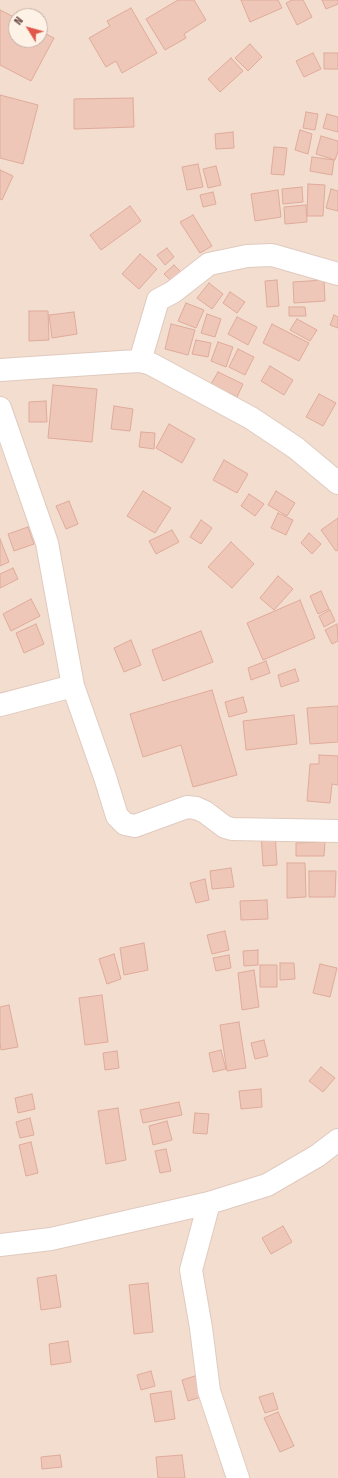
<!DOCTYPE html>
<style>
body{margin:0}
#map{position:relative;width:338px;height:1478px;overflow:hidden;background:#fbede0;font-family:"Fira Sans Condensed",sans-serif}
canvas{display:block}
.north{position:absolute;left:8px;top:8px;width:40px;height:40px;box-sizing:border-box;background:#fef1e5;border:1px solid #c5b1a7;border-radius:50%;rotate:307deg;font-size:11px;font-weight:700;line-height:16px;text-align:center;color:#705149}
.north::after{content:'';display:block;margin:auto;width:14px;height:18px;background:#e0574a;clip-path:polygon(50% 0,100% 100%,50% 72%,0 100%)}
</style>
<div id="map">
<canvas width="338" height="1478"></canvas>
<div class="north">N</div>
</div>
<script>
const ctx = document.querySelector('canvas').getContext('2d');
ctx.lineJoin = 'round';
function fill(path, color) {
  ctx.fillStyle = color;
  ctx.fill(path, 'evenodd');
}
function toPath(rows) {
  const path = new Path2D();
  for (const r of rows) {
    path.moveTo(r[0], r[1]);
    for (let i = 2; i < r.length; i += 2) path.lineTo(r[i], r[i + 1]);
  }
  return path;
}
function trace(path, color, width, dash) {
  ctx.strokeStyle = color;
  ctx.lineWidth = width;
  ctx.lineCap = dash ? 'butt' : 'round';
  ctx.setLineDash(dash || []);
  ctx.stroke(path);
}
fill(toPath([
 [0,0,338,0,338,1478,0,1478],
 [16,16,40,16,40,40,16,40]
]), '#f2ddcf');
const building = toPath([
 [178,0,194,0,206,20,184,34,186,38,165,50,146,19,178,0],
 [241,0,278,0,282,8,250,22,241,0],
 [292,0,303,0,312,17,297,25,286,3,292,0],
 [322,0,338,0,338,4,326,9,322,0],
 [131,8,157,53,122,73,116,61,106,67,89,38,110,26,107,21,131,8],
 [0,10,16,18,16,40,40,40,40,31,54,38,31,81,0,65,0,10],
 [250,44,262,57,248,71,235,58,250,44],
 [313,53,321,69,304,77,296,61,313,53],
 [324,53,338,53,338,69,324,69,324,53],
 [231,58,243,71,220,92,208,79,231,58],
 [0,95,38,105,23,164,0,158,0,95],
 [133,98,134,127,74,129,74,99,133,98],
 [306,112,318,114,315,130,303,128,306,112],
 [327,114,338,117,338,132,323,128,327,114],
 [300,130,312,134,308,154,295,150,300,130],
 [233,132,234,148,216,149,215,134,233,132],
 [321,136,338,141,338,151,335,160,316,154,321,136],
 [274,147,287,148,284,175,271,174,274,147],
 [312,157,334,160,332,175,310,171,312,157],
 [198,164,203,187,187,190,182,167,198,164],
 [216,166,221,185,208,188,203,169,216,166],
 [0,170,13,176,2,200,0,199,0,170],
 [308,184,325,185,323,216,307,216,308,184],
 [302,187,303,202,283,204,282,189,302,187],
 [331,189,338,191,338,211,326,208,331,189],
 [278,190,281,217,255,221,251,194,278,190],
 [213,192,216,204,203,207,200,195,213,192],
 [306,205,307,222,285,224,284,207,306,205],
 [130,206,141,221,101,250,90,235,130,206],
 [193,215,212,246,200,253,180,222,193,215],
 [167,248,174,257,165,265,157,255,167,248],
 [140,254,157,269,139,289,122,274,140,254],
 [174,265,184,275,175,285,164,274,174,265],
 [277,280,279,306,267,307,265,281,277,280],
 [324,280,325,301,294,303,293,282,324,280],
 [209,283,223,294,212,309,197,298,209,283],
 [230,292,245,302,237,313,223,303,230,292],
 [186,303,204,310,196,328,178,321,186,303],
 [289,307,305,307,306,316,289,316,289,307],
 [29,311,48,311,49,340,29,341,29,311],
 [74,312,77,334,52,338,49,315,74,312],
 [207,314,221,319,215,337,201,333,207,314],
 [334,315,338,317,338,328,330,325,334,315],
 [237,317,257,327,248,345,228,334,237,317],
 [297,319,317,330,310,341,290,330,297,319],
 [171,324,195,330,188,355,165,349,171,324],
 [272,324,309,343,299,361,263,343,272,324],
 [196,340,211,343,208,357,192,354,196,340],
 [218,342,233,347,226,367,211,361,218,342],
 [238,349,254,357,245,375,229,367,238,349],
 [270,366,293,380,284,395,261,381,270,366],
 [218,372,243,384,237,397,211,384,218,372],
 [53,385,97,389,92,442,48,438,53,385],
 [319,394,336,403,323,426,306,417,319,394],
 [46,401,47,422,29,422,29,402,46,401],
 [114,406,133,409,130,431,111,429,114,406],
 [169,424,195,439,182,463,156,448,169,424],
 [141,432,155,433,154,449,139,447,141,432],
 [224,460,248,474,237,493,213,480,224,460],
 [143,491,171,508,155,533,127,516,143,491],
 [276,491,295,503,287,516,268,505,276,491],
 [249,494,264,504,255,516,241,506,249,494],
 [69,501,78,524,66,529,56,506,69,501],
 [278,513,293,520,286,535,271,528,278,513],
 [338,518,338,550,336,551,321,530,338,518],
 [201,520,212,528,201,544,190,537,201,520],
 [28,527,34,544,14,551,8,534,28,527],
 [172,530,179,542,156,554,149,541,172,530],
 [309,533,321,544,312,554,301,543,309,533],
 [0,539,9,562,0,566,0,539],
 [231,542,254,564,232,588,208,567,231,542],
 [13,568,18,579,0,588,0,574,13,568],
 [278,576,293,589,274,610,260,598,278,576],
 [321,591,329,609,318,614,310,596,321,591],
 [31,599,40,616,11,631,3,614,31,599],
 [300,600,315,638,263,660,247,623,300,600],
 [330,610,335,621,324,627,319,616,330,610],
 [36,624,44,644,24,653,16,633,36,624],
 [337,624,338,641,332,644,325,630,337,624],
 [201,631,213,662,163,681,152,650,201,631],
 [131,640,141,665,124,672,114,648,131,640],
 [266,661,270,673,251,680,248,668,266,661],
 [295,669,299,681,281,687,278,675,295,669],
 [212,690,237,775,193,787,181,745,143,757,130,714,212,690],
 [243,697,247,712,229,717,225,702,243,697],
 [338,706,338,742,310,744,307,708,338,706],
 [294,715,297,744,246,750,243,721,294,715],
 [319,755,338,756,338,785,332,784,330,803,307,801,310,764,319,764,319,755],
 [275,832,277,865,263,866,261,833,275,832],
 [325,842,324,856,296,856,296,843,325,842],
 [287,863,305,863,306,897,287,898,287,863],
 [231,868,234,887,212,889,210,871,231,868],
 [309,871,336,871,335,897,309,897,309,871],
 [205,879,209,900,196,903,190,883,205,879],
 [267,900,268,919,241,920,240,901,267,900],
 [225,931,229,950,212,954,207,935,225,931],
 [144,943,148,970,124,975,120,948,144,943],
 [258,950,258,965,244,966,243,951,258,950],
 [114,954,121,979,107,984,99,959,114,954],
 [229,955,231,968,216,971,213,958,229,955],
 [280,963,294,963,295,979,280,980,280,963],
 [320,964,337,968,330,997,313,993,320,964],
 [260,965,277,965,277,987,260,987,260,965],
 [254,970,259,1007,242,1010,238,973,254,970],
 [102,995,108,1042,85,1045,79,998,102,995],
 [9,1005,18,1047,1,1050,0,1043,0,1007,9,1005],
 [239,1022,246,1068,227,1071,220,1025,239,1022],
 [264,1040,268,1056,255,1059,251,1043,264,1040],
 [221,1050,226,1069,213,1072,209,1053,221,1050],
 [117,1051,119,1068,105,1070,103,1053,117,1051],
 [321,1067,335,1078,323,1092,309,1081,321,1067],
 [261,1089,262,1107,241,1109,239,1091,261,1089],
 [32,1094,35,1109,18,1113,15,1098,32,1094],
 [179,1102,182,1115,143,1123,140,1110,179,1102],
 [118,1108,126,1160,106,1164,98,1111,118,1108],
 [195,1113,209,1114,207,1134,193,1133,195,1113],
 [30,1118,34,1135,20,1138,16,1122,30,1118],
 [167,1121,172,1140,153,1145,149,1126,167,1121],
 [31,1142,38,1173,26,1176,19,1145,31,1142],
 [166,1149,171,1171,160,1173,155,1151,166,1149],
 [283,1226,292,1242,271,1254,262,1238,283,1226],
 [56,1275,61,1307,41,1310,37,1278,56,1275],
 [148,1283,153,1332,134,1334,129,1285,148,1283],
 [68,1341,71,1362,51,1365,49,1344,68,1341],
 [151,1371,155,1386,141,1390,137,1375,151,1371],
 [195,1376,201,1397,188,1401,182,1380,195,1376],
 [171,1391,175,1419,155,1422,150,1394,171,1391],
 [273,1393,278,1409,265,1413,259,1397,273,1393],
 [278,1412,294,1446,280,1452,264,1418,278,1412],
 [60,1455,62,1467,42,1469,41,1457,60,1455],
 [182,1455,185,1478,158,1478,156,1457,182,1455]
]);
fill(building, '#efc7b9');
trace(building, '#e0ab9a', 1);
const minor = toPath([
 [140,361,158,300,173,292,209,264,247,256,272,255,338,274],
 [0,370,121,362,140,361,151,364,251,418,296,448,338,483],
 [0,408,47,543,73,686,105,777,117,816,125,824,135,826,187,807,196,808,205,812,225,827,232,829,338,831],
 [0,705,73,686],
 [209,1203,191,1270,201,1328,209,1391,238,1478],
 [0,1245,51,1239,209,1203,267,1185,317,1156,338,1140]
]);
trace(minor, '#e0cabf', 24);
trace(minor, '#fff', 22);
</script>
